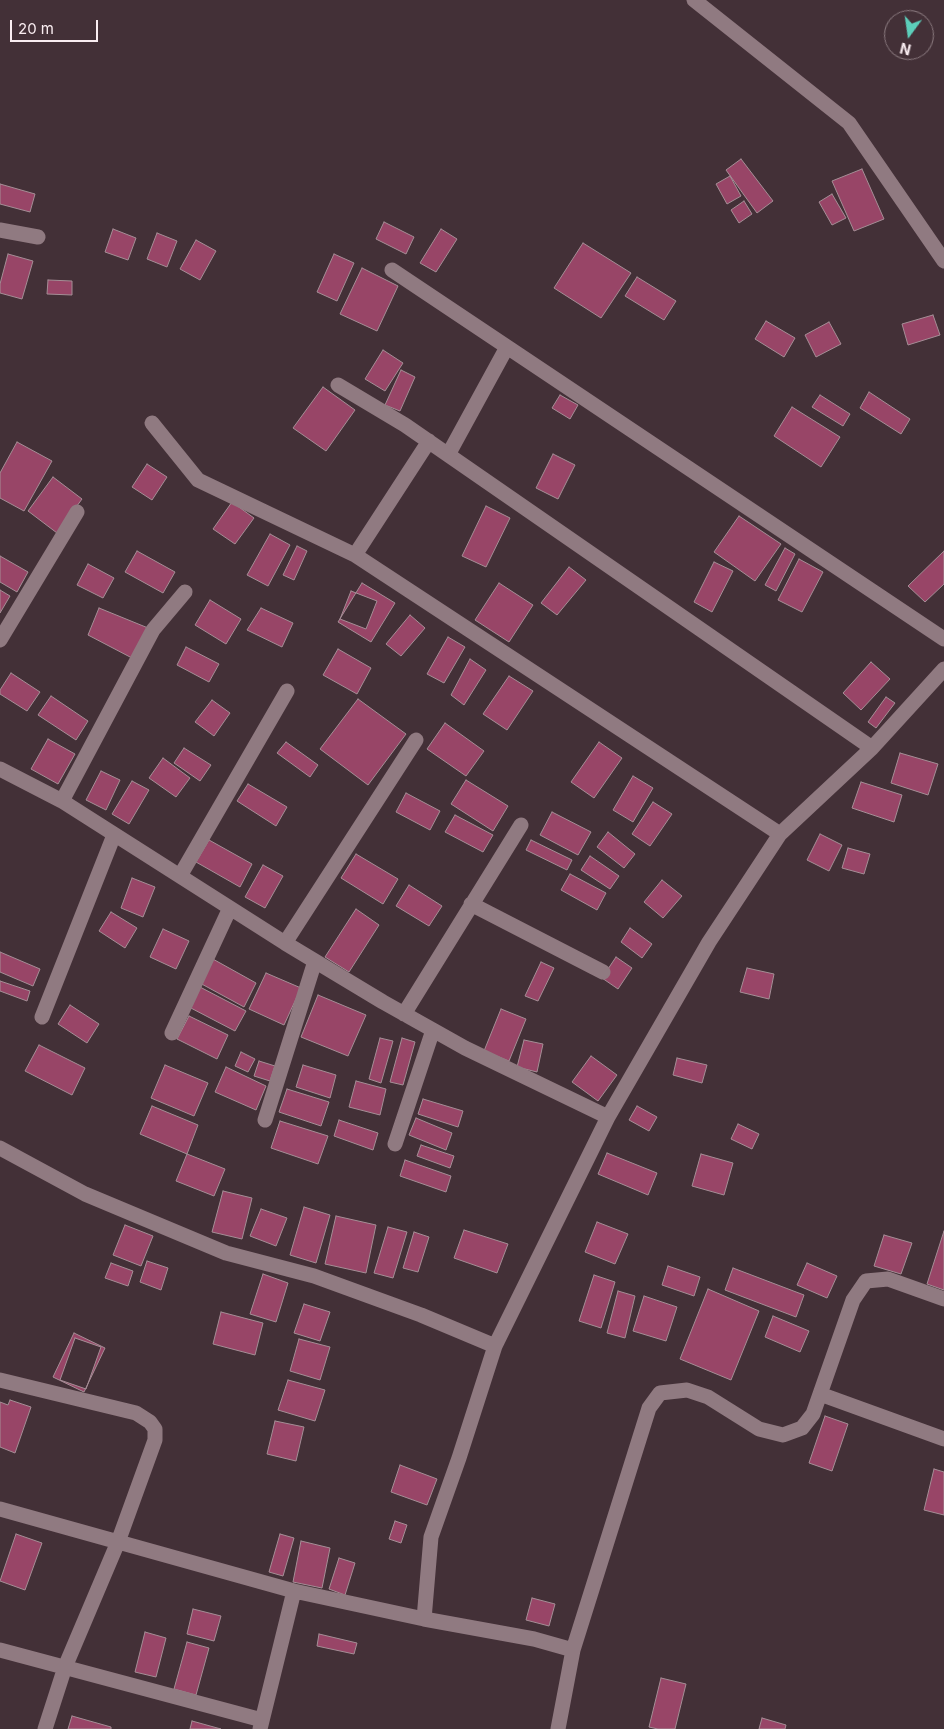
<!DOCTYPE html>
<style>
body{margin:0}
#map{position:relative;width:944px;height:1729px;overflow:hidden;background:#433037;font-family:Inter,sans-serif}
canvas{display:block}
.north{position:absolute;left:884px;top:10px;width:50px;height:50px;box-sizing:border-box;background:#433037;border:1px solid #8c7c81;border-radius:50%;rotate:194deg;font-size:14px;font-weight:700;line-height:20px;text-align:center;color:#faedf1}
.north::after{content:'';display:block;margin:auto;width:18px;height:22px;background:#5cceba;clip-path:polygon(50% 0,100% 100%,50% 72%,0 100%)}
.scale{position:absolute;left:10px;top:20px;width:88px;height:22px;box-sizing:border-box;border:2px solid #faedf1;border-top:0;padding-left:6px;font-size:15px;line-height:18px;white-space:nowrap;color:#faedf1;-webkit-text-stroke:4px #433037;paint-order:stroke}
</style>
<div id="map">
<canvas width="944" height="1729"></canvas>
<div class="north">N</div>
<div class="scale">20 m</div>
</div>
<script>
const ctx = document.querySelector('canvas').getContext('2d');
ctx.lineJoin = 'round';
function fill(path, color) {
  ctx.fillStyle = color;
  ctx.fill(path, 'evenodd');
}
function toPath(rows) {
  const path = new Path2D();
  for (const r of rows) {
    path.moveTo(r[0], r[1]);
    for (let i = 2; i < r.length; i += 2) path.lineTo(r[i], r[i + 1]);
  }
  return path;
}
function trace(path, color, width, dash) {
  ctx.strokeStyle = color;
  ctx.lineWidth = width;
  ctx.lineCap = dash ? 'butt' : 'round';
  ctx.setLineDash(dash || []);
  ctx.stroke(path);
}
const building = toPath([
 [741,159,773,201,757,213,726,170,741,159],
 [862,169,884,219,854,231,832,181,862,169],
 [730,176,741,196,727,204,716,184,730,176],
 [0,184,35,194,30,212,0,204,0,184],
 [832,194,846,218,832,225,819,202,832,194],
 [744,201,752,214,739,223,731,210,744,201],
 [384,222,414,237,406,254,376,239,384,222],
 [113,229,136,238,128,260,105,252,113,229],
 [441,229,457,239,436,272,420,263,441,229],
 [157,233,177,241,167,267,147,259,157,233],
 [196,240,216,251,200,280,180,269,196,240],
 [583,243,631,273,601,318,554,288,583,243],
 [8,254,33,261,22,299,0,293,0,284,8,254],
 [334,254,354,263,337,301,317,292,334,254],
 [362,268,398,286,377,331,340,314,362,268],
 [637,277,676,301,664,320,625,296,637,277],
 [48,280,72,281,72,295,47,294,48,280],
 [933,315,940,335,908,345,902,324,933,315],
 [766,321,795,338,784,357,755,339,766,321],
 [829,322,841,344,816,357,805,335,829,322],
 [383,350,403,363,385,391,365,379,383,350],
 [401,370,415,377,400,411,385,405,401,370],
 [323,387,355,410,326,451,293,428,323,387],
 [869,392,910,419,901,434,860,408,869,392],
 [560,395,578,405,570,419,552,408,560,395],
 [820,395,850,414,843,426,812,407,820,395],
 [792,407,840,437,821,467,774,436,792,407],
 [17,442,52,461,24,511,0,498,0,473,17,442],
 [553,454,575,465,558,499,536,488,553,454],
 [147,464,167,477,152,500,132,487,147,464],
 [53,477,82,499,57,533,28,511,53,477],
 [232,502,254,518,235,544,213,529,232,502],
 [486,506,510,518,486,567,462,556,486,506],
 [739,516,781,544,755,581,714,552,739,516],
 [270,534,290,545,268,586,247,575,270,534],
 [297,546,307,551,294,580,283,575,297,546],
 [785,548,795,554,776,591,765,585,785,548],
 [137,551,175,572,163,593,125,572,137,551],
 [944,551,944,584,925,602,908,586,944,551],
 [0,556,28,572,17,592,0,582,0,556],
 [799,559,823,572,802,612,778,600,799,559],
 [714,562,733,571,712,612,694,602,714,562],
 [88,564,114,578,103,598,77,585,88,564],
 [569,567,586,580,557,615,541,603,569,567],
 [362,583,395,603,371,642,338,622,362,583],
 [499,583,533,605,509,642,475,620,499,583],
 [0,590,10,596,0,613,0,590],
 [351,591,377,601,366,629,340,619,351,591],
 [210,600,241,619,226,644,195,625,210,600],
 [99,608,153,630,132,658,88,635,99,608],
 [261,608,293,623,282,647,247,630,261,608],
 [410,615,425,628,401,656,386,644,410,615],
 [448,637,465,647,444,683,427,674,448,637],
 [186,647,219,664,209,682,177,665,186,647],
 [338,649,371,668,357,694,323,675,338,649],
 [470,659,486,670,464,705,451,695,470,659],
 [871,662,890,679,861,710,843,693,871,662],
 [11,673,40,692,27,711,0,694,0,690,11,673],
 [509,676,533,691,507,730,483,714,509,676],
 [51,696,88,721,76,740,38,715,51,696],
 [886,697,895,703,876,728,868,722,886,697],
 [358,699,406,734,368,785,320,749,358,699],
 [212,700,230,713,214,736,195,722,212,700],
 [445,723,484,751,466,776,427,749,445,723],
 [48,739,75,754,58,784,31,769,48,739],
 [286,742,318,765,310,777,277,753,286,742],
 [599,742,622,758,594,798,571,782,599,742],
 [184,748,211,765,200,781,174,763,184,748],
 [900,753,938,764,928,795,891,783,900,753],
 [163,758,190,778,176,797,149,778,163,758],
 [101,771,120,780,106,810,86,800,101,771],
 [633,776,653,788,633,822,613,810,633,776],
 [466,780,508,806,493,831,451,804,466,780],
 [132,781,149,790,129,824,112,814,132,781],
 [861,782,902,795,894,822,852,808,861,782],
 [248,784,287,807,276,826,237,801,248,784],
 [406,793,440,811,430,830,396,812,406,793],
 [653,802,672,814,650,846,632,834,653,802],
 [552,812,591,832,578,855,540,835,552,812],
 [455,815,493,835,483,852,445,832,455,815],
 [608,832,635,854,624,868,597,847,608,832],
 [820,834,842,845,829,871,807,860,820,834],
 [209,840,252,864,240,887,196,862,209,840],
 [531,840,572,860,567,870,526,850,531,840],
 [848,848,870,854,864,874,842,868,848,848],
 [356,854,398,879,383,904,341,878,356,854],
 [590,856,619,876,610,889,581,870,590,856],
 [263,865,283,876,265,908,245,897,263,865],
 [570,874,606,893,597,910,561,890,570,874],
 [132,878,155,887,143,917,121,908,132,878],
 [662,880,682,896,663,918,644,902,662,880],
 [409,885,442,906,429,926,396,906,409,885],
 [356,909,379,925,349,972,325,957,356,909],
 [111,912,137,928,125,948,99,931,111,912],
 [630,928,652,944,642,958,621,942,630,928],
 [163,929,189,941,176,969,150,957,163,929],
 [0,952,40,969,33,986,0,972,0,952],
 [616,957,632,968,618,989,602,978,616,957],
 [211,958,256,983,244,1007,198,982,211,958],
 [541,962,554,968,538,1001,525,996,541,962],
 [747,968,774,974,769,999,740,992,747,968],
 [266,973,301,988,284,1025,249,1009,266,973],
 [0,981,30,991,27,1001,0,991,0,981],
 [198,986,246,1011,235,1031,187,1006,198,986],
 [318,995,366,1015,348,1056,301,1037,318,995],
 [70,1005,99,1024,87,1043,58,1024,70,1005],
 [501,1009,526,1019,509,1061,484,1051,501,1009],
 [189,1016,228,1035,217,1059,177,1039,189,1016],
 [380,1038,393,1041,381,1083,369,1079,380,1038],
 [402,1038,415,1042,403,1085,390,1082,402,1038],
 [524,1040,543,1044,537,1072,517,1067,524,1040],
 [39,1045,85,1068,72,1095,25,1071,39,1045],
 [241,1052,255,1059,248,1072,235,1066,241,1052],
 [591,1056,617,1075,598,1101,572,1082,591,1056],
 [677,1058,707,1065,702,1083,673,1075,677,1058],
 [259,1061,275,1066,270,1081,254,1076,259,1061],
 [165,1065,208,1083,194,1116,151,1098,165,1065],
 [303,1065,336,1075,330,1098,296,1087,303,1065],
 [226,1067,266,1086,256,1110,215,1092,226,1067],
 [356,1081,386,1089,380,1115,349,1107,356,1081],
 [287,1089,329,1102,321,1126,279,1112,287,1089],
 [423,1099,463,1111,458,1127,418,1114,423,1099],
 [152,1106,198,1125,187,1154,140,1134,152,1106],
 [637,1106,657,1117,649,1131,629,1120,637,1106],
 [416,1118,452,1133,446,1150,409,1135,416,1118],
 [339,1120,378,1133,373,1150,334,1136,339,1120],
 [280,1121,328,1136,318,1164,271,1148,280,1121],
 [738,1124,759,1134,752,1149,731,1139,738,1124],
 [421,1145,454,1156,450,1168,417,1156,421,1145],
 [607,1153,657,1173,648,1195,598,1174,607,1153],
 [187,1154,225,1169,214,1196,176,1181,187,1154],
 [701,1154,733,1163,724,1195,692,1186,701,1154],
 [405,1160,451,1176,446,1192,400,1176,405,1160],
 [223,1191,252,1198,242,1239,212,1232,223,1191],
 [304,1207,330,1215,316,1263,290,1255,304,1207],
 [261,1209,287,1218,276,1246,250,1236,261,1209],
 [336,1216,376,1225,366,1273,325,1264,336,1216],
 [597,1222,628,1234,615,1264,585,1252,597,1222],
 [125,1225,153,1236,141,1266,113,1255,125,1225],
 [388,1227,407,1232,393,1278,374,1273,388,1227],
 [464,1230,508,1244,497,1273,454,1258,464,1230],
 [944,1231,944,1290,927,1284,944,1231],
 [414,1232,429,1237,418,1272,403,1268,414,1232],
 [884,1235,912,1243,901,1274,874,1266,884,1235],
 [147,1261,168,1268,161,1290,140,1282,147,1261],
 [111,1263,133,1271,128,1286,105,1278,111,1263],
 [807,1263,837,1276,827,1298,797,1285,807,1263],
 [668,1266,700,1277,694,1296,662,1285,668,1266],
 [733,1268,804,1295,796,1317,725,1290,733,1268],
 [263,1274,288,1283,276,1322,250,1314,263,1274],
 [594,1275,615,1282,601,1328,579,1321,594,1275],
 [708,1289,759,1311,731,1380,680,1359,708,1289],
 [618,1291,635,1296,625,1338,607,1333,618,1291],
 [644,1296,677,1307,666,1341,633,1331,644,1296],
 [304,1304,330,1312,320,1341,294,1333,304,1304],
 [221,1312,263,1323,255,1355,213,1344,221,1312],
 [773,1316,809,1331,800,1352,765,1337,773,1316],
 [74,1333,105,1348,84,1392,53,1377,74,1333],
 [75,1338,101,1347,86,1389,60,1380,75,1338],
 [299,1339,330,1347,320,1380,290,1371,299,1339],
 [288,1380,325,1390,315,1421,278,1410,288,1380],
 [10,1400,31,1407,15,1453,0,1447,0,1402,8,1405,10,1400],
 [825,1416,848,1424,832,1471,809,1463,825,1416],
 [275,1421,304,1427,296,1461,267,1454,275,1421],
 [400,1465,437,1479,427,1505,391,1492,400,1465],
 [934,1469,944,1472,944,1515,924,1510,934,1469],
 [395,1521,407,1525,401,1543,389,1539,395,1521],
 [16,1534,42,1543,25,1590,0,1581,16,1534],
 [280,1534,294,1538,283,1576,269,1572,280,1534],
 [301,1541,330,1548,322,1588,293,1582,301,1541],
 [339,1558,355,1563,345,1595,329,1589,339,1558],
 [532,1598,555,1604,549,1626,526,1620,532,1598],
 [193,1609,221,1616,214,1641,187,1634,193,1609],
 [145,1632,166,1638,156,1677,135,1672,145,1632],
 [319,1634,357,1643,354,1654,317,1646,319,1634],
 [187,1642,209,1648,196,1695,174,1689,187,1642],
 [661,1678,686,1684,675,1729,658,1729,649,1727,661,1678],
 [72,1716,111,1727,111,1729,68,1729,72,1716],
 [762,1718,786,1725,785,1729,759,1729,762,1718],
 [192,1721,221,1729,190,1729,192,1721]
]);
fill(building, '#984567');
trace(building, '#a58e96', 1);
trace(toPath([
 [694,0,849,123,944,261],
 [0,230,38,237],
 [392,270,944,639],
 [338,385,405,425,872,748],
 [152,423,198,480,355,555,780,834],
 [448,455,507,347],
 [355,555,429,441],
 [0,640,77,512],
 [0,769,62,801,285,943,383,1002,465,1048,608,1117],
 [62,801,153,630,185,592],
 [180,876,287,691],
 [471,904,603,972],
 [285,943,416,740],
 [404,1014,521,825],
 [42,1017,114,835],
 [172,1033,230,908],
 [265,1120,315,961],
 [395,1144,433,1030],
 [0,1148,85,1194,226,1253,314,1276,421,1315,495,1346],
 [0,1380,136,1413,150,1422,155,1429,155,1440,118,1542,65,1667,45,1729],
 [820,1394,944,1439],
 [0,1509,294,1591,424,1619],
 [0,1650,262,1720],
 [573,1650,649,1408,660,1393,687,1390,708,1397,759,1429,783,1435,802,1428,813,1414,853,1300,866,1281,888,1279,944,1299],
 [260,1729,294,1591],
 [558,1729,573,1650,534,1639,424,1619,431,1537,459,1458,495,1346,608,1117,709,942,780,834,872,748,944,669]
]), '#907a81', 15);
</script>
